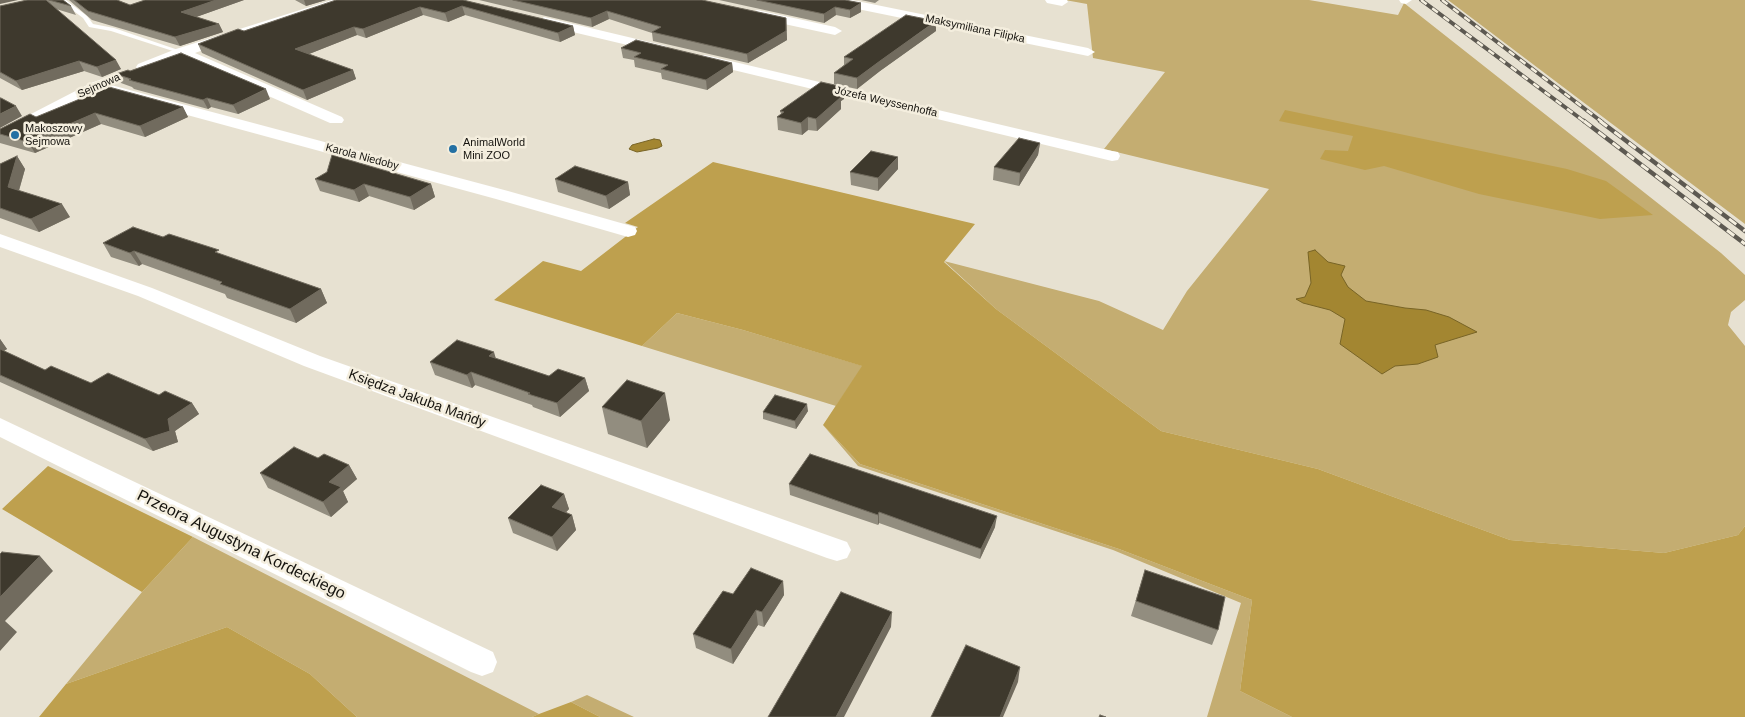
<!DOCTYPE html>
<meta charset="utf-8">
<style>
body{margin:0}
canvas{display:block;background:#e7e1d1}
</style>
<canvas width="1745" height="717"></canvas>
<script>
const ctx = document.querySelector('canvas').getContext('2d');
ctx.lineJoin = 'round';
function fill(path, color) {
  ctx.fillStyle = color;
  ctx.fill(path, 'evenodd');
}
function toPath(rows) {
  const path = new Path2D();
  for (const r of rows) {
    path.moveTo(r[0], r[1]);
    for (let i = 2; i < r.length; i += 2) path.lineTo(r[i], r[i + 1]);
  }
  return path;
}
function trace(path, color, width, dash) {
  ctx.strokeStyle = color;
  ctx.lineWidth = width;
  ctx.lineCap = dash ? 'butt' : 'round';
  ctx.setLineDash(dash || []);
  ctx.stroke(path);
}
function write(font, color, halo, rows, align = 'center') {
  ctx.font = font + ' Arial,sans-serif';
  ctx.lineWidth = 5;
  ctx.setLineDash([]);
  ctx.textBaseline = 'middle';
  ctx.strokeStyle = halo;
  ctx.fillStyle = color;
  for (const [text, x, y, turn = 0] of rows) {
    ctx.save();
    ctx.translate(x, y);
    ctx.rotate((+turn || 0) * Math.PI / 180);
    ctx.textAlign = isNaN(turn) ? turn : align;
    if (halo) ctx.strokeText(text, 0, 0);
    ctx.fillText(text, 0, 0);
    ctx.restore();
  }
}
fill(toPath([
 [1065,0,1309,0,1398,15,1404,3,1721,253,1745,275,1745,300,1731,312,1728,325,1745,346,1745,526,1738,535,1664,553,1510,540,1318,469,1161,431,996,309,944,261,1099,301,1163,330,1187,291,1269,189,1104,149,1165,72,1093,58,1087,4],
 [1448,0,1745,0,1745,224,1579,99],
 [677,313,743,330,863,366,836,406,642,346],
 [823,425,860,464,1119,549,1252,600,1240,691,1292,717,1207,717,1241,603,1113,550,858,466],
 [193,537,539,714,532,717,357,717,310,674,227,627,66,684,142,592],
 [587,695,634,717,600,717,571,702]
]), '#c4ad71');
fill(toPath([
 [1285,110,1567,169,1606,181,1653,215,1600,219,1479,194,1384,166,1365,170,1320,159,1325,150,1348,151,1353,136,1279,121],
 [713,162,975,224,944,262,996,309,1161,431,1318,469,1510,540,1664,553,1738,535,1745,526,1745,717,1292,717,1240,691,1252,600,1119,549,860,464,823,425,862,366,743,330,677,313,642,346,494,300,543,261,581,271,638,227,625,223],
 [48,466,193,537,142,592,2,509],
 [227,627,310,674,357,717,39,717,66,684],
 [571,702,600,717,532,717,539,714]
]), '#bea04e');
const water = toPath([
 [654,139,660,140,662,146,658,148,637,152,629,149,632,145,654,139],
 [1315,250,1328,262,1345,266,1341,275,1348,287,1366,301,1405,308,1426,310,1449,317,1477,332,1435,345,1438,357,1418,364,1395,366,1382,374,1340,344,1345,319,1330,310,1303,303,1296,299,1305,297,1311,283,1308,252,1315,250]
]);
fill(water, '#a38631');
trace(water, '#786426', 1);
fill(toPath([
 [59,0,66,0,87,16,93,24,114,28,184,52,179,53,111,31,89,27,83,18,59,0]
]), '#fff');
fill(toPath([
 [332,0,351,0,349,3,245,35,195,53,342,117,344,120,342,123,330,123,182,58,143,71,138,70,136,67,138,64,176,49,332,0],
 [827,0,852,0,1088,48,1095,52,1088,56,833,4,827,0],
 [1045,0,1067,0,1068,2,1062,6,1047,3,1045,0],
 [1399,0,1412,0,1406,4,1401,3,1399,0],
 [757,10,835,27,842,31,835,35,752,17,751,14,757,10],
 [544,17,666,46,668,49,661,53,539,24,537,21,544,17],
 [705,55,1112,151,1118,152,1120,156,1118,160,1112,161,700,62,698,59,700,56,705,55],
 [108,77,113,78,115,81,111,85,508,191,635,227,637,231,635,235,628,237,621,235,496,199,99,91,0,141,0,130,91,83,108,77],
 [0,234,152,288,320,356,847,542,851,550,847,558,837,561,827,558,304,366,138,296,0,247,0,234],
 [0,418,493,652,497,662,493,672,482,676,471,672,0,437,0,418]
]), '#fff');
const railFar1 = toPath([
 [1421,0,1585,122],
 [1442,0,1602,122]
]);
const rail = toPath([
 [1584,121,1745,244],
 [1600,121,1745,231]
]);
trace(railFar1, '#5d5951', 4);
trace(rail, '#5d5951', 4.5);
trace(railFar1, '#f4eede', 2.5, [7]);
trace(rail, '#f4eede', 3, [9]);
fill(toPath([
 [27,0,63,0,71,6,76,15,56,9,121,69,102,77,84,71,22,90,0,78,0,6],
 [69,0,117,0,130,5,145,0,244,0,196,17,219,24,223,32,180,46,92,20],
 [295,0,326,0,306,6],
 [463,0,573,26,575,35,560,42,465,15,448,22,423,15,366,38,357,35,309,54,353,70,356,79,307,100,202,53,198,44,244,31],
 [479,0,702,0,786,18,787,40,748,63,653,41,652,33,609,19,592,27],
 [719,0,845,0,861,3,861,12,850,18,836,15,824,23],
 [861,0,879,0,875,3],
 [936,31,880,71,857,89,834,84,834,73,844,65,844,57],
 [621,48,732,63,733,72,707,90,662,79,661,73,635,67,634,60,623,58],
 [130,71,270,99,238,114,211,107,208,109,134,89,132,87,121,83,116,74],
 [844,99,841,101,841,109,817,131,808,130,802,135,778,130,777,117,781,114,780,111],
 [183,107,188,117,145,137,101,124,35,153,0,143,0,129,36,117],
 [1040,143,1038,155,1019,186,993,180,994,167],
 [17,156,25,169,19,191,70,217,39,232,0,218,0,164],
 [898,169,878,191,851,185,850,172],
 [315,179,431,184,435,197,414,210,369,196,359,202,320,191],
 [555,179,628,182,630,195,609,209,558,192],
 [103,243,220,254,321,289,327,303,296,323,227,298,225,294,142,264,139,266,111,257],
 [0,339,7,349,4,351,45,370,91,383,159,395,192,403,199,414,175,431,178,442,153,451,0,382],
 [496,359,549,376,585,378,589,391,560,417,533,407,532,405,475,385,472,388,435,375,430,362],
 [602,407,670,420,647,448,608,434],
 [808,411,796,429,763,419,763,412],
 [318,458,349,465,357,479,343,491,348,502,331,517,268,488,260,473],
 [789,484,995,527,980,559,879,523,878,525,790,495],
 [564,494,569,509,566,512,572,515,576,530,557,551,513,533,508,518],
 [1145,570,1218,630,1212,645,1131,616],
 [783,581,784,595,764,627,758,625,733,664,696,648,693,634,733,594]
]), '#928d7f');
fill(toPath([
 [0,0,18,0,0,4],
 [216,0,244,0,185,21,181,12],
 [304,0,326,0,306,6],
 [861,3,861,12,850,18,850,10],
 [462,6,465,15,448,22,445,13],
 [420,7,423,15,366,38,363,29],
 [835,7,836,15,824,23,824,14],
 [607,11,609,19,592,27,591,18],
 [786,18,787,40,748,63,747,54],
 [936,21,936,31,880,71,857,89,857,78,880,61],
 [219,24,223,32,180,46,175,37],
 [573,26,575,35,560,42,558,33],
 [354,27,357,35,299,58,295,49],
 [116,60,121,69,102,77,97,67],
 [79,61,84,71,22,90,16,81],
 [732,63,733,72,707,90,706,80],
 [353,70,356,79,307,100,303,90],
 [844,87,844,99,841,101,841,109,817,131,816,119,833,95],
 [266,89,270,99,238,114,233,105],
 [207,98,211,107,208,109,203,100],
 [16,106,22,116,0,128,0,114],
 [183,107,188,117,145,137,140,126],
 [95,113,101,124,35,153,28,142],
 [808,117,808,130,802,135,801,123],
 [1040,143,1038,155,1019,186,1020,173],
 [17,156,25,169,16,200,8,187],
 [898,157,898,169,878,191,878,178],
 [628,182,630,195,609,209,606,196],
 [364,184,369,196,359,202,354,190],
 [431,184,435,197,414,210,410,197],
 [62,204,70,217,39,232,31,219],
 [134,251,142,264,139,266,130,253],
 [321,289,327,303,296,323,290,309],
 [0,339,7,349,0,353],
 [494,352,498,366,489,356],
 [471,372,475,385,472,388,467,375],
 [585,378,589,391,560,417,557,403],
 [665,393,670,420,647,448,641,421],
 [192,403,199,414,175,431,178,442,153,451,145,439,168,419],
 [807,404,808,411,796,429,795,421],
 [349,465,357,479,343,491,348,502,331,517,323,502,329,482],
 [564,494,569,509,557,522,552,507],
 [879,512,879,523,878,525,878,515],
 [572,515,576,530,557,551,552,537],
 [997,516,995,527,980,559,981,549],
 [40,556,53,571,5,621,17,632,0,651,0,597],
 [783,581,784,595,764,627,762,612],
 [756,610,758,625,733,664,731,649],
 [892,612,891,627,844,717,836,717],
 [1020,667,1018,682,1003,717,1000,717]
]), '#716b5e');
const building = toPath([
 [27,0,46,0,116,60,97,67,79,61,16,81,0,72,0,6,27,0],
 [49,0,63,0,71,6,49,0],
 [74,0,117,0,130,5,145,0,216,0,181,12,219,24,175,37,88,11,74,0],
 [336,0,463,0,573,26,558,33,462,6,445,13,420,7,363,29,354,27,295,49,353,70,303,90,198,44,238,29,244,31,336,0],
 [513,0,702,0,786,18,786,31,747,54,652,32,661,27,607,11,591,18,513,0],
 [757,0,845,0,861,3,850,10,835,7,824,14,757,0],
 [906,15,936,21,880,61,857,78,834,73,853,59,844,57,906,15],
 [636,40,732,63,706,80,661,69,668,65,634,57,641,53,621,48,636,40],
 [181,53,266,89,233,105,207,98,203,100,129,80,131,79,116,74,128,70,130,71,181,53],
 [821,82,844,87,833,95,841,97,816,119,808,117,801,123,777,117,784,112,780,111,821,82],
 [109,87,183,107,140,126,95,113,28,142,0,134,0,129,30,114,36,117,109,87],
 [0,98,1,98,16,106,0,114,0,98],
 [1019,138,1040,143,1020,173,994,167,1019,138],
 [871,151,898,157,878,178,850,172,871,151],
 [332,155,431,184,410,197,364,184,354,190,315,179,327,172,332,155],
 [17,156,8,187,62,204,31,219,0,208,0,164,17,156],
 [575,166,628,182,606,196,555,179,575,166],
 [133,227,163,237,169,234,219,250,215,252,321,289,290,309,220,284,222,282,134,251,130,253,103,243,133,227],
 [457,340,494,352,489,356,549,376,558,369,585,378,557,403,528,394,530,393,471,372,467,375,430,362,457,340],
 [0,349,45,370,51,366,91,383,108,373,159,395,165,391,192,403,168,419,170,431,145,439,0,375,0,349],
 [627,380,665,393,641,421,602,407,627,380],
 [775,395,807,404,795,421,763,412,775,395],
 [294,447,318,458,324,454,349,465,329,482,341,487,323,502,260,473,294,447],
 [810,454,997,516,981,549,879,512,878,515,789,484,810,454],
 [541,485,564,494,552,507,572,515,552,537,508,518,541,485],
 [2,552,40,556,0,597,0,554,2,552],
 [751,568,783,581,762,612,756,610,731,649,693,634,723,591,733,594,751,568],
 [1145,570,1225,597,1218,630,1136,601,1145,570],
 [841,592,892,612,836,717,768,717,841,592],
 [966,645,1020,667,1000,717,931,717,966,645],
 [1100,715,1106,717,1099,717,1100,715]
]);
fill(building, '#3e392d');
trace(building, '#716b5e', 1);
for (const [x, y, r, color] of [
 [15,135,5,"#2470a3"],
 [453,149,5,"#2470a3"]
]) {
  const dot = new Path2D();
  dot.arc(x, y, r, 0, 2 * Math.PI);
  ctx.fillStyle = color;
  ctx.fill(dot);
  trace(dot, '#f4eede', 2);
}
write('11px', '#15130e', '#f4eede', [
 ["Maksymiliana Filipka",975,29,12],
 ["Sejmowa",99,86,-24],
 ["Józefa Weyssenhoffa",886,102,13],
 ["Karola Niedoby",362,157,15]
]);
write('11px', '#15130e', '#f4eede', [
 ["Makoszowy",25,129],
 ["Sejmowa",25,142],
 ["AnimalWorld",463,143],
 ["Mini ZOO",463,156]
], 'left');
write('14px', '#15130e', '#f4eede', [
 ["Księdza Jakuba Mańdy",417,399,20]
]);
write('16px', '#15130e', '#f4eede', [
 ["Przeora Augustyna Kordeckiego",241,545,26]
]);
</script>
